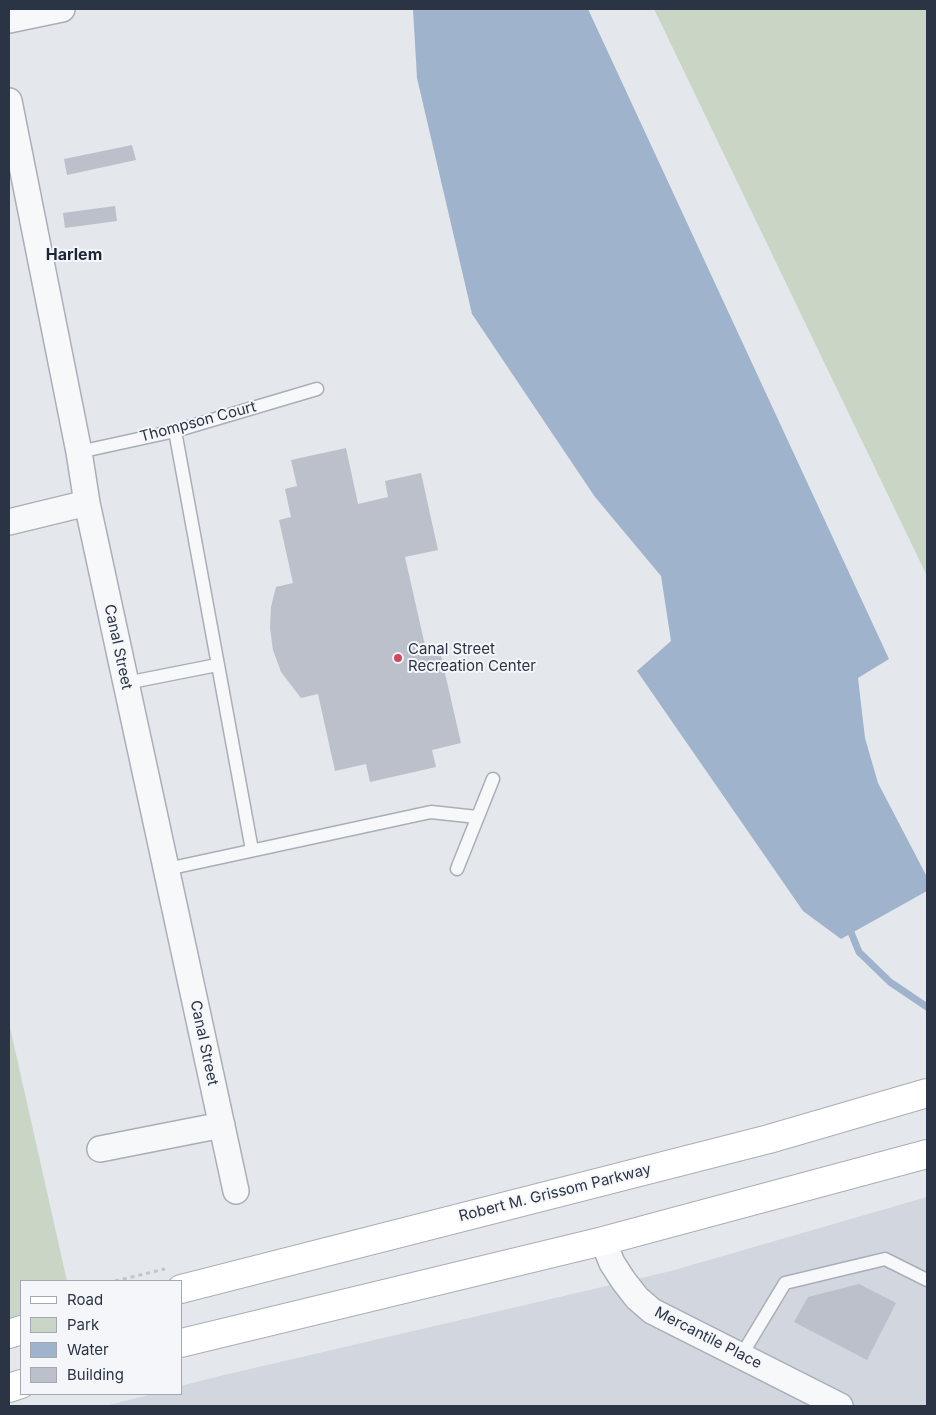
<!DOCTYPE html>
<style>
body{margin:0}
#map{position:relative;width:936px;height:1415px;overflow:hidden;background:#e4e7ec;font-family:Inter,sans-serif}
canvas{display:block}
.frame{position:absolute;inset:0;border:10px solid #2b3445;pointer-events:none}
.legend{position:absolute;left:20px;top:1280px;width:162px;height:115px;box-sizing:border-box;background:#f4f6f9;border:1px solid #a4a8b1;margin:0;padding:6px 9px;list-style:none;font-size:15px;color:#2b3445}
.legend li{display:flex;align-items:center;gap:10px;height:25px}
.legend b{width:25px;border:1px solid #a4a8b1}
</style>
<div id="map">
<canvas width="936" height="1415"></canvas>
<div class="frame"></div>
<ul class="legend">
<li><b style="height:6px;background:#fff"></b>Road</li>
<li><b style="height:14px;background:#c9d6c5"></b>Park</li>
<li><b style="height:14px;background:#9fb4cc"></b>Water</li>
<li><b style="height:14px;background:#bbc0ca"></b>Building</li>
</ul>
</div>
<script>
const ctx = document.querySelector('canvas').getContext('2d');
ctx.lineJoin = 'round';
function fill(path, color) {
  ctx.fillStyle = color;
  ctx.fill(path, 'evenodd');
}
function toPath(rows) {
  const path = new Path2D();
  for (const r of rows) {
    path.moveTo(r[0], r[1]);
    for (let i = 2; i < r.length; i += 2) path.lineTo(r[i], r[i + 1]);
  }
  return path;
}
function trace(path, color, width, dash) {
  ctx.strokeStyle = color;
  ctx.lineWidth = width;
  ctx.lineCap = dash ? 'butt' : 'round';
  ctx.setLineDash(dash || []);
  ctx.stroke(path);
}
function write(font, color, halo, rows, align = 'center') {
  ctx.font = font + ' Inter,sans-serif';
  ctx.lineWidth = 4;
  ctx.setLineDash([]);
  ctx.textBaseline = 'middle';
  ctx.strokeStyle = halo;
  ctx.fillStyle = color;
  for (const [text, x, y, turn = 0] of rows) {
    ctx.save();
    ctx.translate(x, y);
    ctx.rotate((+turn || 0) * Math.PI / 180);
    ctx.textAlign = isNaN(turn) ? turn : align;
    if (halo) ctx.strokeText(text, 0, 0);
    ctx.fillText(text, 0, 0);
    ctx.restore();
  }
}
fill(toPath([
 [927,1197,927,1406,105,1406,153,1394,181,1394,181,1386,220,1376,671,1271]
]), '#d2d6de');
fill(toPath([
 [654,9,927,9,927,576],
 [9,1023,67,1281,21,1281,21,1330,9,1334]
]), '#c9d6c5');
fill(toPath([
 [413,9,588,9,889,659,858,678,865,738,878,783,927,877,927,891,841,939,803,911,637,671,671,641,661,576,595,497,472,314,417,78]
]), '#9fb4cc');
trace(toPath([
 [848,925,859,952,890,982,927,1007]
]), '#9fb4cc', 7);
fill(toPath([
 [132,145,136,160,67,175,64,159],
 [115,206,117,221,65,228,63,213],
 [346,448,358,504,388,497,385,481,421,473,438,550,405,557,426,650,439,647,461,743,432,750,436,767,370,782,366,764,335,771,318,694,301,698,281,672,273,650,270,628,271,607,276,587,293,583,279,520,291,517,285,489,297,486,291,460],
 [859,1284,896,1303,867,1360,794,1322,808,1297]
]), '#bbc0ca');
const lane = toPath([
 [175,431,252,850],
 [79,452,175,431,317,389],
 [126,683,217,665],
 [167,869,431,812,477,817],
 [457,869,493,779],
 [741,1356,785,1283,885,1259,927,1280]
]);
const street = toPath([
 [9,20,62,9],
 [9,101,79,452,87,503,236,1191],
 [9,522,87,503],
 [100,1149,222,1125],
 [603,1241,612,1263,623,1280,637,1298,652,1311,840,1406]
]);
const secondary = toPath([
 [181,1289,769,1139,927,1093],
 [9,1334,21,1330],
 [181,1343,603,1241,927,1154],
 [9,1388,21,1384]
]);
trace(lane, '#a9aeb7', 15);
trace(street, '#a9aeb7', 28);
trace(secondary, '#a9aeb7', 30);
trace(toPath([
 [115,1281,165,1269]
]), '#c2c5cb', 3, [4, 4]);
trace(lane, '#f7f8fa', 12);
trace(street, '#f7f8fa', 25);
trace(secondary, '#fff', 28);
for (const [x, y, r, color] of [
 [398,658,5,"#d1495b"]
]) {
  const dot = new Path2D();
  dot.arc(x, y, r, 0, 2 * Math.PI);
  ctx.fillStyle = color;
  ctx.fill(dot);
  trace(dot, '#f4f6f9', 2);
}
write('15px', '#2b3445', '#f4f6f9', [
 ["Thompson Court",198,422,-15],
 ["Canal Street",118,647,78],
 ["Canal Street",204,1043,78],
 ["Robert M. Grissom Parkway",555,1193,-14],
 ["Mercantile Place",708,1338,27]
]);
write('15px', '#2b3445', '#f4f6f9', [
 ["Canal Street",408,649],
 ["Recreation Center",408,666]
], 'left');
write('bold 16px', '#1d2536', '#f4f6f9', [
 ["Harlem",74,255]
]);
</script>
